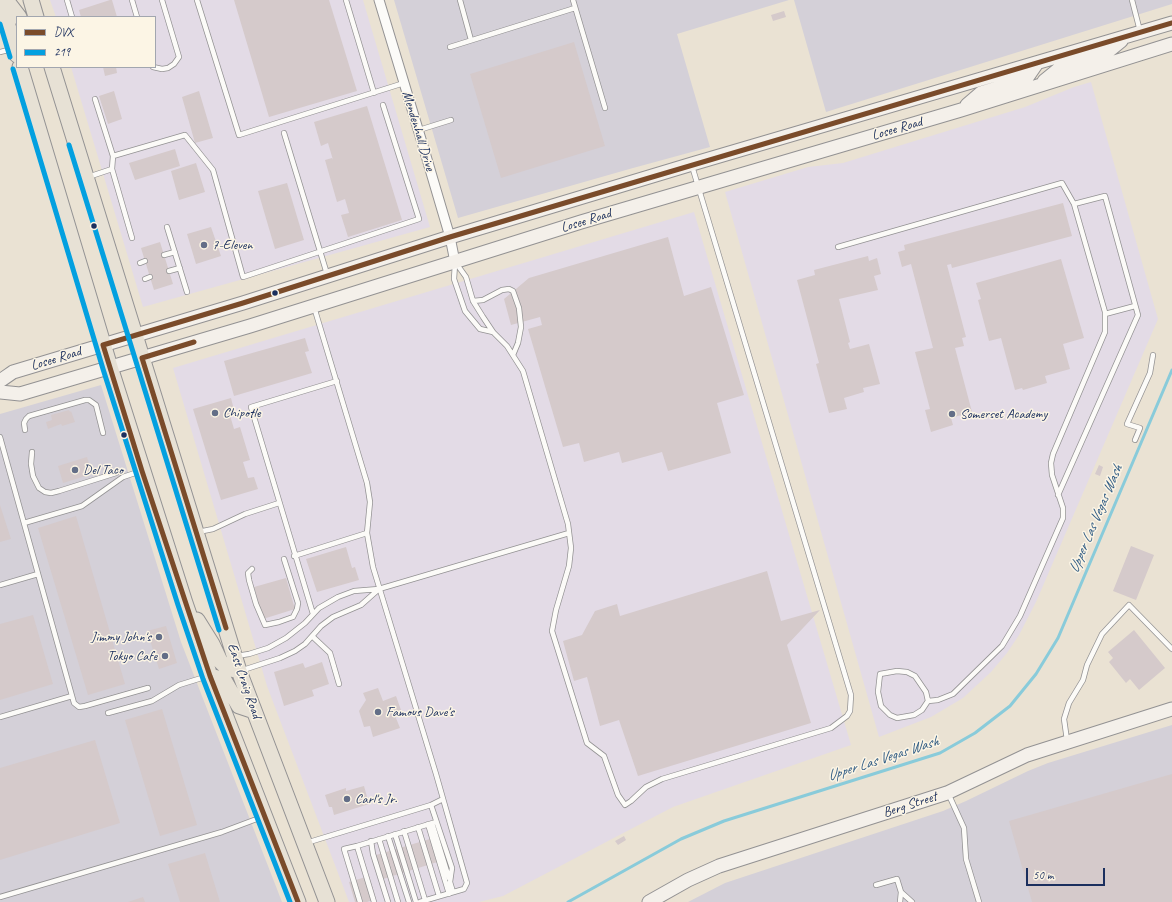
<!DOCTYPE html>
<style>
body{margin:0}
#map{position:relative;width:1172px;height:902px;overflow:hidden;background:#eae2d3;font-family:Caveat,sans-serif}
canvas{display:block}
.legend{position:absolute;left:16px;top:16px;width:140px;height:52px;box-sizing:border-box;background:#fcf5e5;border:1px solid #a2a6af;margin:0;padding:5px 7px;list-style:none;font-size:12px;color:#1b2f5e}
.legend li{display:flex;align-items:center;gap:8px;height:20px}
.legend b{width:20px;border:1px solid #a2a6af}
.scale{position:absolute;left:1026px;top:868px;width:79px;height:18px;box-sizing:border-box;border:2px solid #1b2f5e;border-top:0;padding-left:5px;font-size:12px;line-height:14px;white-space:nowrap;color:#1b2f5e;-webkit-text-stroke:3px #fcf5e5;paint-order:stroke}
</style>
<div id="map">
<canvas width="1172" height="902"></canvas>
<ul class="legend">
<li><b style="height:5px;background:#7a4b2a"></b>DVX</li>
<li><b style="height:5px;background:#03a0e0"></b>219</li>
</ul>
<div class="scale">50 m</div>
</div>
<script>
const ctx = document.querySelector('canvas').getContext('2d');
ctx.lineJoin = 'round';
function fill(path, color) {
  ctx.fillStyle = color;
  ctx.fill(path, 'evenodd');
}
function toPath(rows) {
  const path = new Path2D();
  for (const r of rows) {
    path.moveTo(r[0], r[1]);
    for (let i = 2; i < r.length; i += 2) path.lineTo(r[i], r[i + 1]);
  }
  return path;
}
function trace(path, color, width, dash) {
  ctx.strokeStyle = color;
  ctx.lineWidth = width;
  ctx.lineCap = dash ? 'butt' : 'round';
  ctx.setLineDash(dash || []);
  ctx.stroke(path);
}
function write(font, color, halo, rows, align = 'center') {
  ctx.font = font + ' Caveat,sans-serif';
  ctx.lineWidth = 3;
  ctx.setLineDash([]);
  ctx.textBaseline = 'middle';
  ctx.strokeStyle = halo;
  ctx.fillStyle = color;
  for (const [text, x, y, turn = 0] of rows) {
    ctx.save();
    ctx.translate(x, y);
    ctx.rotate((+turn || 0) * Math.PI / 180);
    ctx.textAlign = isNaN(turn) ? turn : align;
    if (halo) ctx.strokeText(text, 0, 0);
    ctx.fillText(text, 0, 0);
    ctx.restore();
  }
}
fill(toPath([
 [50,0,363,0,430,227,143,307,71,67,155,67,155,17,56,17],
 [1091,82,1158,319,1036,602,1019,635,1007,653,991,672,963,698,931,717,879,737,725,192,808,167,843,163,1025,107,1074,87],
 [694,212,851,745,673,807,503,896,479,902,349,902,267,686,173,368]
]), '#e3dbe6');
fill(toPath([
 [394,0,789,0,677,34,710,147,633,168,458,218],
 [794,0,1172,0,1172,4,826,112],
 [101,385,181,642,282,902,0,902,0,414],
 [1172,725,1172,902,688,902,725,883,943,811,966,801,1028,771,1048,763]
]), '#d4d0d8');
trace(toPath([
 [568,902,681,839,724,821,940,753,975,733,1010,706,1036,674,1058,638,1172,370]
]), '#89cbda', 3);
fill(toPath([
 [110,0,112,0,117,17,81,17,79,10],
 [234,0,329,0,357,91,269,117],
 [784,11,786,17,773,21,771,15],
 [574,42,605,146,501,178,470,74],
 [103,67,116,67,117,73,105,76],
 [114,91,122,119,108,124,99,96],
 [199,91,213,138,195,143,182,97],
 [367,106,402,220,348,237,341,215,349,213,345,199,337,202,325,160,332,158,333,160,328,143,321,146,314,122],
 [175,149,180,166,135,180,129,163],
 [196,163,205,192,179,200,171,171],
 [287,183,304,240,275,249,258,191],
 [1063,203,1072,236,952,268,951,264,947,265,966,337,962,338,964,346,955,348,972,412,951,418,953,425,931,432,925,410,930,409,915,352,933,348,911,264,902,267,898,252,905,250,904,245],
 [211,227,221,256,196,264,187,234],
 [668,237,684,296,711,287,744,395,717,403,731,453,668,471,662,452,622,463,619,452,584,462,579,443,563,447,528,329,542,325,540,317,511,325,504,299,529,278],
 [160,242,173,284,154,290,141,248],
 [868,256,869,261,877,258,881,274,874,276,878,290,839,299,850,342,848,343,850,349,869,344,880,384,863,388,864,392,844,398,847,409,829,413,816,364,819,363,797,280,815,275,814,270],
 [1061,259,1084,338,1063,344,1070,369,1045,376,1047,383,1023,390,1022,388,1015,390,1001,338,989,341,978,300,981,299,976,283],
 [305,338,309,351,305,352,312,373,234,396,224,361],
 [231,398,234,410,229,412,234,429,240,427,250,460,243,462,248,478,254,477,258,489,221,500,193,409],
 [69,410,70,412,71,411,75,422,62,426,61,424,48,429,46,422,52,420,51,415],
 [87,457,92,474,63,483,58,466],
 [1099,465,1103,467,1100,476,1095,474],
 [0,505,11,539,0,542],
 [76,516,125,684,88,695,38,528],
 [1131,546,1154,555,1136,600,1113,591],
 [346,547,352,568,355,567,359,580,317,592,306,559],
 [767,571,781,621,820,610,787,645,811,723,638,776,619,720,600,726,587,677,574,681,563,641,582,635,595,611,617,604,620,616],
 [286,578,295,609,263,619,254,587],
 [33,615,53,684,0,700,0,624],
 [166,626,177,663,159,669,147,631],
 [1134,630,1165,668,1139,690,1130,679,1126,683,1109,662,1113,658,1108,652],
 [322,662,329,684,312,690,314,696,284,706,274,672,303,663,305,668],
 [378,688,383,701,396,696,401,710,394,713,400,728,373,737,370,726,364,727,359,711,366,700,363,693],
 [162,709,197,825,160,836,125,720],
 [95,740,120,823,0,860,0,768],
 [1172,774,1172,902,1032,902,1009,821],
 [364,786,369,804,334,815,332,807,329,807,325,795,346,788,346,791],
 [440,836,447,859,383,879,376,855],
 [624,836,626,840,618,845,615,841],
 [205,853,220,902,180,902,168,864],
 [369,876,376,899,367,902,355,902,349,882],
 [143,897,145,902,128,902]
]), '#d5cacb');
const lane = toPath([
 [67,0,72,17],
 [132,0,137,17],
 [197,0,239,135,404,83],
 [346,0,374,93],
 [460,0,471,40],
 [573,0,605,108],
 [1132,0,1140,31],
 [450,47,575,8],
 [0,52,12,49],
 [153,67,162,69,168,68,174,64,179,57,162,0],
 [95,99,113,156,112,169,132,238],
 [419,130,451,120],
 [284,133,327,274],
 [113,156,185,135,213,170,243,277,419,219,383,105],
 [88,177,112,169],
 [167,227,187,292],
 [838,247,1062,183,1074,204,1105,312,1105,332,1053,454,1051,463,1052,475,1063,508,1063,518,1020,616,1002,646,953,694,938,700,928,701],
 [164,255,175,252],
 [140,263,145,261],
 [456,263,466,277,473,301,483,317,493,332,507,346,523,371,568,524,571,548,569,566,556,610,552,631,587,743,604,756,618,795,625,805,631,801,646,787,662,779,831,728,847,716,850,711,851,695,692,166],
 [455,264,454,279,465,311,480,329,493,332],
 [169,271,180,268],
 [145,279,150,277],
 [473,301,483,300,502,290,509,289,513,291,519,308,521,327,518,343,513,355],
 [314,307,367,483,370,502,367,533,373,567,436,774,467,883,464,889,420,902],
 [1105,314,1135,306],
 [25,430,24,423,26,419,29,416,85,400,89,400,96,405,103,433],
 [0,437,74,703,79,707,85,706,148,688],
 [1135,440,1140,428,1127,424,1150,373,1153,355],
 [32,452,31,464,33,476,39,488,45,492,51,493,59,491,116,473],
 [1058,495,1138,315,1105,196,1074,204],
 [24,523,82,506,123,477,141,471],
 [198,532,213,529,245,514,279,503],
 [294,556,367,533],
 [252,569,248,573,249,580,256,604,265,625,279,622,293,617,297,609,298,603,284,559],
 [0,585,38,574],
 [313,614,251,407,337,381],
 [312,636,330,653,339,684],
 [236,656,249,654,268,648,286,638,305,623,319,608,338,597,354,591,379,589,569,533],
 [240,671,280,658,295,651,305,644,321,626,333,617,361,605,379,589],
 [897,671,907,672,915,676,926,692,928,701,922,710,914,715,897,718,890,715,881,706,878,692,880,674,897,671],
 [108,713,152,701,179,685,208,676],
 [0,717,72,696],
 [1067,740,1064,719,1069,703,1083,680,1087,665,1102,634,1129,605,1172,649],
 [948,793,964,828,966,859,979,902],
 [431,805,452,868,450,882,453,892],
 [432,823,449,878],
 [428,824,449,894],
 [418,827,439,896],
 [404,831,425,900],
 [395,834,416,902],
 [388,836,409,902],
 [379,839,398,902],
 [371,841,373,854,388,902],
 [306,843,431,805,443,799],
 [357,846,344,849,360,902],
 [876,885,897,879,901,892,900,902],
 [901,892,912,902],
 [0,897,222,832,262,817],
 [374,902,357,846,436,822]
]);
const street = toPath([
 [379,0,424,149,450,237,455,262]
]);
const secondary = toPath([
 [1044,81,1060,68,1105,54,1121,41],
 [967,105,981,93,1026,79,1037,63],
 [0,381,13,372,243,303,450,237,692,164,1172,23],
 [0,392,20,394,250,326,581,222,961,110,1172,44],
 [649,902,688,880,719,866,947,793,1027,755,1172,709]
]);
const primary = toPath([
 [0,0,17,55],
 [6,0,19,17],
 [31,0,36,17],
 [20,67,110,367,185,603,210,676,298,902],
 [52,67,239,671,327,902],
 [197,620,212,644,220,661,227,668,239,671],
 [210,676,224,680,239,706,254,711]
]);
trace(lane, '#939293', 6);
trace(street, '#939293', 11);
trace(secondary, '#939293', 15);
trace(primary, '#939293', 17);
trace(lane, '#fcfbf8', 4.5);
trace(street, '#fcfbf8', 9);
trace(secondary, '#f4f0ea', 13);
trace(primary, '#e7e1d5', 15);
trace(toPath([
 [194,342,142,358,226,628],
 [298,902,210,676,142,471,103,345,243,303,450,237,1172,23]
]), '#7a4b2a', 5);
trace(toPath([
 [0,24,10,57],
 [13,69,103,369,178,605,203,679,290,902],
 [69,145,219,630]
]), '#03a0e0', 5);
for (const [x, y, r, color] of [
 [94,226,3.5,"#1b2f5e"],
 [204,245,4,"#636e87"],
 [275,293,3.5,"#1b2f5e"],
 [215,413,4,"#636e87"],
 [952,414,4,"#636e87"],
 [124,435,3.5,"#1b2f5e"],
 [75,470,4,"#636e87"],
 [159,637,4,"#636e87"],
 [165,656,4,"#636e87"],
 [378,712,4,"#636e87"],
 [347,799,4,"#636e87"]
]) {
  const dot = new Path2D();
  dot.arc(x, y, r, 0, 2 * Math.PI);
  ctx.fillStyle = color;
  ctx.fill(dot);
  trace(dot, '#fcf5e5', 1.5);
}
write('14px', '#1b2f5e', '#fcf5e5', [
 ["Losee Road",897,129,-16],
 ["Mendenhall Drive",418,131,73],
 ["Losee Road",586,221,-17],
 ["Losee Road",56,359,-17],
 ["East Craig Road",244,681,71],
 ["Berg Street",910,805,-18]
]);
write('14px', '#1b2f5e', '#fcf5e5', [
 ["7-Eleven",212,245],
 ["Chipotle",223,413],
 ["Somerset Academy",960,414],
 ["Del Taco",83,470],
 ["Jimmy John's",151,637,"right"],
 ["Tokyo Cafe",157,656,"right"],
 ["Famous Dave's",386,712],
 ["Carl's Jr.",355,799]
], 'left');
write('italic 15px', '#2f5b84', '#fcf5e5', [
 ["Upper Las Vegas Wash",1096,519,-67],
 ["Upper Las Vegas Wash",883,759,-18]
]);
</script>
